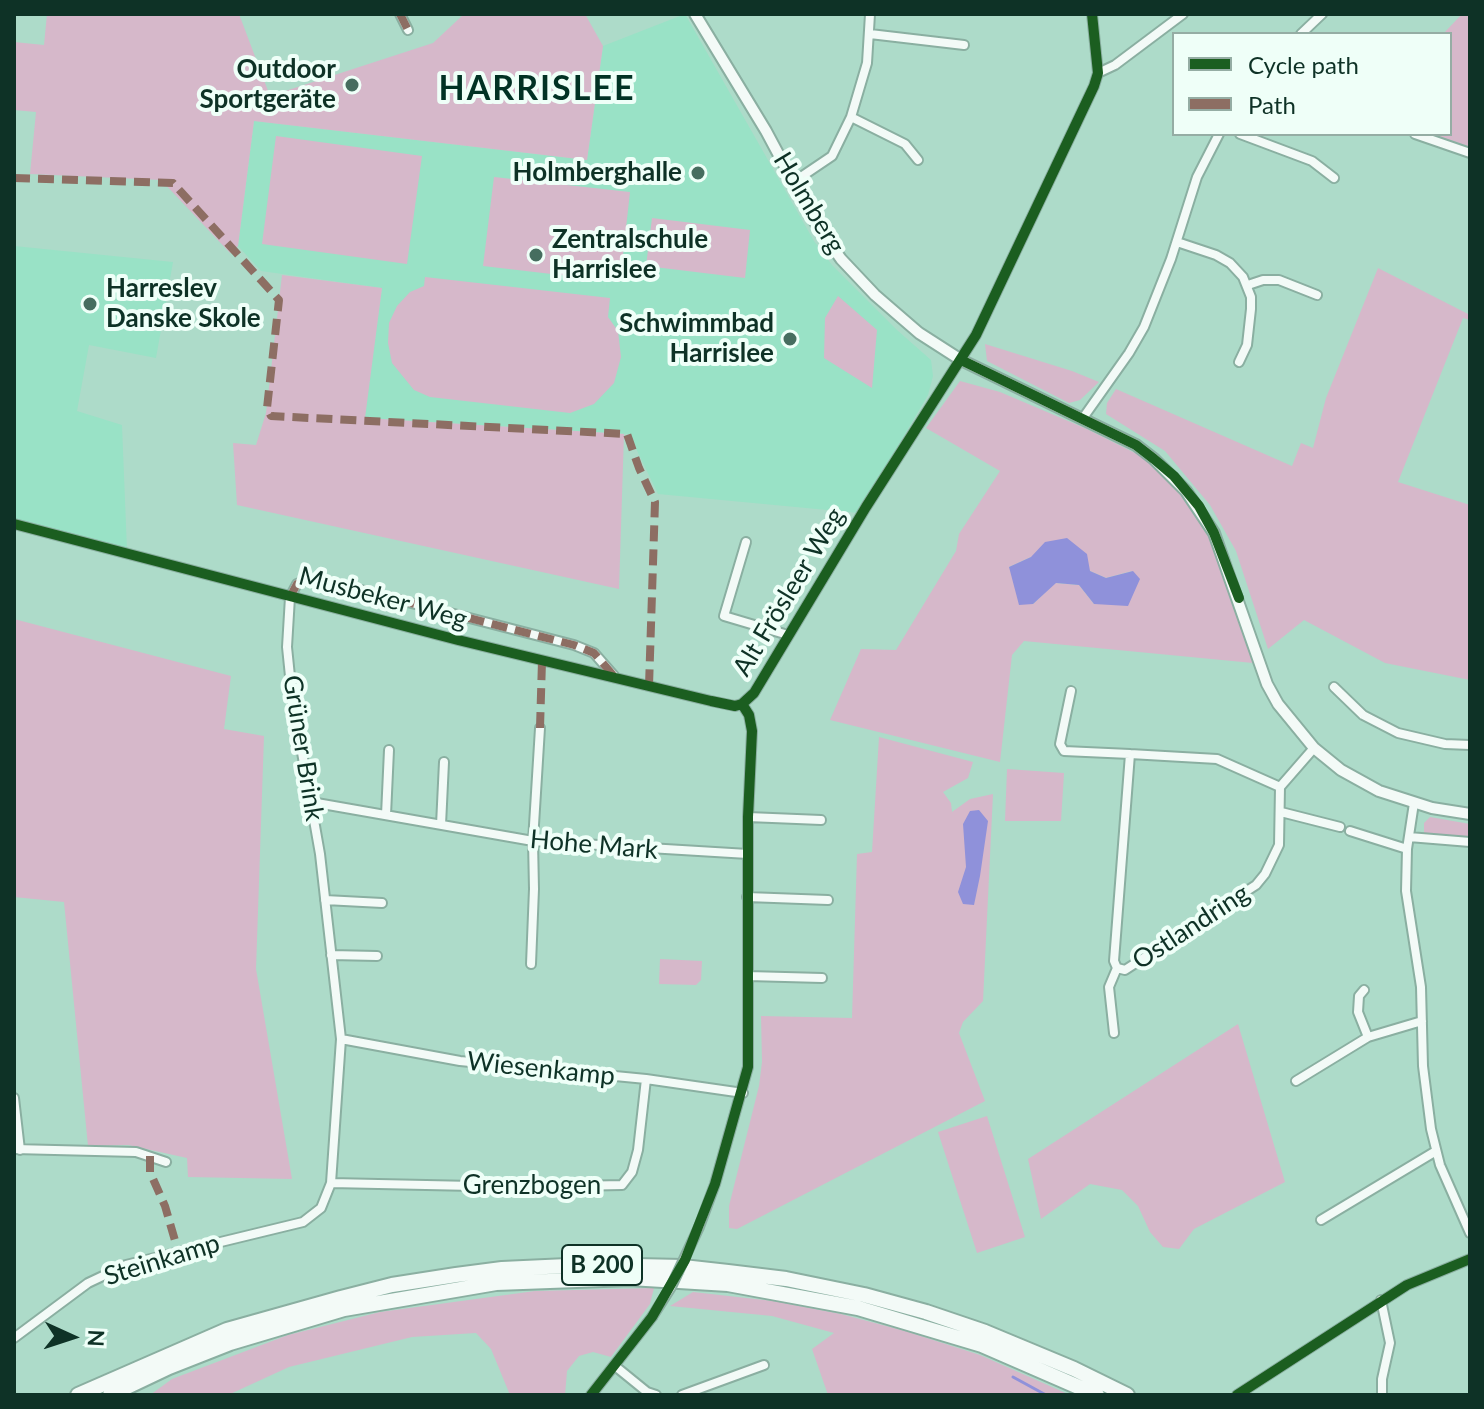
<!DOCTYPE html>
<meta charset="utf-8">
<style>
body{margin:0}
#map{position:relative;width:1484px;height:1409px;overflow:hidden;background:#addbc9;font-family:Lato,sans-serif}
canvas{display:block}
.frame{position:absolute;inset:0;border:16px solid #0e3226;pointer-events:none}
.legend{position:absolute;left:1172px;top:32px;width:280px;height:104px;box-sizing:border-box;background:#effff8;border:2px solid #95ada4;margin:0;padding:10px 14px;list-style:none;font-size:24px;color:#0e3226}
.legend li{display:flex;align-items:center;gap:16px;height:40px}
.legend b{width:40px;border:2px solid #95ada4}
.north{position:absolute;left:32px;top:1297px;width:80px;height:80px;-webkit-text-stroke:6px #effff8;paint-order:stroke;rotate:93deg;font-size:22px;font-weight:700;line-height:32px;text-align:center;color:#0e3226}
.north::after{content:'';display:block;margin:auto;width:28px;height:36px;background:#0e3226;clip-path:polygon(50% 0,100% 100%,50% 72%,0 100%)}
</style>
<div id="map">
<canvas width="1484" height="1409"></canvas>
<div class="frame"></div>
<ul class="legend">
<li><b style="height:10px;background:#1b5e20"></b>Cycle path</li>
<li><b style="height:10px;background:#8d6e63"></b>Path</li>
</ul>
<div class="north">N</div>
</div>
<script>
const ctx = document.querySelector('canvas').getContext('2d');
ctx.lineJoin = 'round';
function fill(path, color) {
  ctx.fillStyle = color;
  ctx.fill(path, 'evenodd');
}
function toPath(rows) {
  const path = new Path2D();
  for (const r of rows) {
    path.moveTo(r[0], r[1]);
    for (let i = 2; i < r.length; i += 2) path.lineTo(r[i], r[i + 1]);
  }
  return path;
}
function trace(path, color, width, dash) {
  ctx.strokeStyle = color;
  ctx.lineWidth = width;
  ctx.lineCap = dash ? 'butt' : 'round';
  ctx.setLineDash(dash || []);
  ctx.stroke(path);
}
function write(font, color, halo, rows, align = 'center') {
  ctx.font = font + ' Lato,sans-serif';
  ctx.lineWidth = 8;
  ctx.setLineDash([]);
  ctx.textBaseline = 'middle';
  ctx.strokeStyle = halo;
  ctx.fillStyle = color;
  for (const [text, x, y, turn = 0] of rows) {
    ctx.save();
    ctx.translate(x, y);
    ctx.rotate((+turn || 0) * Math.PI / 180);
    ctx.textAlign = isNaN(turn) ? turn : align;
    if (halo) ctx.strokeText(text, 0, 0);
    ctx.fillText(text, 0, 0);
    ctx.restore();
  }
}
fill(toPath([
 [685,14,814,241,832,265,897,330,931,360,933,376,928,395,859,513,658,494,629,434,364,418,382,288,261,271,238,246,254,121,587,160,603,46],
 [14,246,173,262,156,358,89,345,77,411,122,425,127,550,14,519]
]), '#99e2c6');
fill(toPath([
 [47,14,239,14,270,96,433,43,464,14,585,14,603,46,587,160,254,121,238,246,230,253,161,180,30,174,36,112,14,110,14,42,44,45],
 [1462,14,1470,14,1470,147,1433,134,1450,134,1450,34,1443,34],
 [276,136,422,156,407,264,262,244],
 [494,177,630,192,620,282,483,266],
 [652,218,750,230,745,278,646,266],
 [1378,268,1470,315,1470,320,1463,318,1398,482,1470,505,1470,680,1385,663,1304,620,1268,649,1236,551,1210,505,1165,451,1106,414,1107,403,1116,389,1292,466,1301,443,1313,448,1326,398],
 [282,275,382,288,365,418,624,434,619,589,237,505,233,443,256,445,266,413],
 [425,277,610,298,608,317,618,331,621,357,614,383,594,404,570,413,430,397,414,390,392,363,388,343,389,323,397,306,410,292,424,286],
 [838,296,877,330,872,388,824,358,825,318],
 [985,344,1072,371,1099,382,1080,400,1069,403,987,361],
 [960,381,1000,392,1087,429,1147,459,1195,508,1224,565,1253,663,1024,641,1012,655,1000,762,830,720,861,649,896,650,956,551,959,534,1000,471,926,428],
 [1031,557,1090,571,1106,578,1132,571,1094,604,1079,585,1055,583,1033,604,1009,567],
 [14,619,231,676,224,729,264,736,256,969,292,1179,188,1177,187,1158,128,1145,88,1146,64,902,14,897],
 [879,737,973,762,968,778,943,792,951,803,952,812,970,799,993,794,983,1001,963,1022,959,1033,985,1101,737,1229,729,1228,729,1206,759,1086,762,1062,761,1016,852,1018,857,854,872,852],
 [1007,769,1064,773,1061,821,1005,821],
 [1430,817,1470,824,1470,839,1424,836,1424,823],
 [660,959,702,961,701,980,696,985,659,984],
 [1238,1024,1285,1182,1194,1229,1179,1249,1163,1247,1150,1232,1138,1206,1122,1190,1090,1184,1041,1219,1028,1159],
 [987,1116,1025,1237,977,1253,938,1132],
 [654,1288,650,1304,611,1357,593,1352,579,1356,567,1371,565,1395,510,1395,491,1349,476,1333,412,1337,289,1367,228,1395,150,1395,172,1379,288,1335,380,1312,535,1291],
 [693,1292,773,1301,841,1314,905,1331,980,1355,1070,1395,828,1395,812,1349,834,1333,772,1316,670,1306]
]), '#d6b8ca');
fill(toPath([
 [1067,538,1087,554,1090,571,1106,578,1133,571,1140,579,1128,606,1094,604,1079,585,1056,583,1033,604,1019,605,1009,567,1031,557,1045,542],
 [979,810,988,821,980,876,974,905,963,904,958,892,966,867,963,824,970,811]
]), '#8f91da');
trace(toPath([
 [1013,1377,1046,1395]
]), '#8f91da', 3);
const minor = toPath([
 [400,14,408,30],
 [870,34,964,45],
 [1301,34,1322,14],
 [1098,73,1115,65,1183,14],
 [851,117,905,144,918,160],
 [1240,134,1312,161,1334,178],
 [1415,134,1470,153],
 [795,181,832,156,851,117,867,63,870,14],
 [1177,242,1216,255,1230,263,1243,277,1251,297,1251,309,1247,345,1239,362],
 [1248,285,1263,280,1279,280,1317,295],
 [1083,418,1129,353,1144,327,1171,259,1197,177,1219,134],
 [14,524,458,640,711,701,735,706,742,704,754,693,866,507,976,335,1094,86,1098,73,1092,14],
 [746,542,724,616,788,635],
 [1334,687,1363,715,1398,733,1445,744,1470,745],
 [1071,691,1060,744,1064,751,1130,754,1217,759,1280,787,1279,845,1265,874,1256,885,1125,970,1117,968,1114,961,1130,754],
 [1280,787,1314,748],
 [311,802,533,841,748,854],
 [1414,803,1407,849,1406,891,1421,987,1423,1066,1431,1129,1440,1165,1470,1233],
 [1281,812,1340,827],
 [386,815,389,750],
 [748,817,821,820],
 [441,825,444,762],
 [1350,831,1407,849],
 [1409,837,1470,842],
 [747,897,828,900],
 [325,900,382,903],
 [331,955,377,956],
 [531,964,534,889,533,841,540,728],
 [748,976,822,978],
 [1364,990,1359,996,1358,1012,1368,1037],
 [1114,1033,1109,987,1117,968],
 [341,1039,460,1061,646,1079,743,1093],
 [1296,1081,1368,1037,1422,1021],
 [14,1098,20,1150],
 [14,1149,136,1152,166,1162],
 [331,1183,521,1187,622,1185,632,1172,638,1150,646,1079],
 [1321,1220,1436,1151],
 [699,1227,715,1184,748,1067,748,817,752,731,749,715,742,704],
 [1381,1300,1390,1343,1382,1379,1382,1395],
 [14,1338,88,1283,126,1265,303,1222,321,1208,331,1183,341,1039,320,854,292,696,287,647,290,597,297,584,309,579,326,581,574,645,594,653,615,677],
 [615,1366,647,1392,656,1395],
 [591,1395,652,1317],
 [682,1395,764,1365],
 [1237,1395,1407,1285,1470,1259]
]);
const tertiary = toPath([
 [695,14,766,131,813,219,841,259,875,295,919,333,961,360,1136,445,1154,459,1186,491,1214,533,1267,684,1278,704,1314,748,1341,770,1379,791,1432,808,1470,814]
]);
const trunk = toPath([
 [78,1395,227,1330,341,1298,392,1285,456,1275,502,1269,589,1265,683,1267,728,1272,786,1279,864,1295,926,1312,985,1332,1074,1369,1127,1395],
 [110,1395,169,1367,230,1343,344,1309,496,1283,630,1278,728,1284,858,1308,982,1345,1097,1395]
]);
trace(minor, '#8aafa1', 12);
trace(tertiary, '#8aafa1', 14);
trace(trunk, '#8aafa1', 18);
trace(minor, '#f3faf7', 8);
trace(tertiary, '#f3faf7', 10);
trace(trunk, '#f3faf7', 14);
const minorBridge = toPath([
 [652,1317,671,1287,699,1227]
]);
trace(minorBridge, '#8aafa1', 12, []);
trace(minorBridge, '#f3faf7', 8);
trace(toPath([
 [400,14,408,30],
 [14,178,173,183,279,300,267,408,271,416,627,434,639,468,655,502,649,686],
 [290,597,297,584,309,579,326,581,574,645,594,653,613,675],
 [540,728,542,661],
 [150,1156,150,1172,165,1206,178,1251]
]), '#8d6e63', 8, [16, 8]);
trace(toPath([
 [961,360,1136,445,1154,459,1174,476,1199,506,1214,533,1239,598],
 [14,524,458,640,711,701,735,706,742,704,754,693,866,507,976,335,1094,86,1098,73,1092,14],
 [591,1395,652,1317,685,1260,715,1184,748,1067,748,817,752,731,749,715,742,704],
 [1237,1395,1407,1285,1470,1259]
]), '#1b5e20', 10);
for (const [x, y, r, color] of [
 [352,85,8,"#466d5f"],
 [698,173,8,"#466d5f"],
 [536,255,8,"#466d5f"],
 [90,304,8,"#466d5f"],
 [790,339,8,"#466d5f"]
]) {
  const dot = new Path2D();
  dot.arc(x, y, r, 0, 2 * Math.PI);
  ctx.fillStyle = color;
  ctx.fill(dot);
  trace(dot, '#effff8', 3);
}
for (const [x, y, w] of [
 [602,1265,80]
]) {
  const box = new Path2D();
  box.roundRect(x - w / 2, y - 20, w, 40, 6);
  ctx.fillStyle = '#effff8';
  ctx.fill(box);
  trace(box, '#0e3226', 2);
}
write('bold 24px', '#0e3226', null, [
 ["B 200",602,1265]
]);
write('bold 26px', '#0e3226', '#effff8', [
 ["Outdoor",336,70],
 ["Sportgeräte",336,100],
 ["Holmberghalle",682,173],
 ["Zentralschule",552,240,"left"],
 ["Harrislee",552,270,"left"],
 ["Harreslev",106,289,"left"],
 ["Danske Skole",106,319,"left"],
 ["Schwimmbad",774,324],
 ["Harrislee",774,354]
], 'right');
write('26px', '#0e3226', '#effff8', [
 ["Holmberg",809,203,59],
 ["Alt Frösleer Weg",789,592,-59],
 ["Musbeker Weg",383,598,15],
 ["Grüner Brink",303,748,81],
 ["Hohe Mark",594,845,5],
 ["Ostlandring",1191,927,-33],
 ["Wiesenkamp",541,1069,6],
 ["Grenzbogen",532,1186],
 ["Steinkamp",162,1260,-17]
]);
ctx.letterSpacing = '2px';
write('bold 34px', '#013224', '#effff8', [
 ["HARRISLEE",537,89]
]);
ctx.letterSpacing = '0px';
</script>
